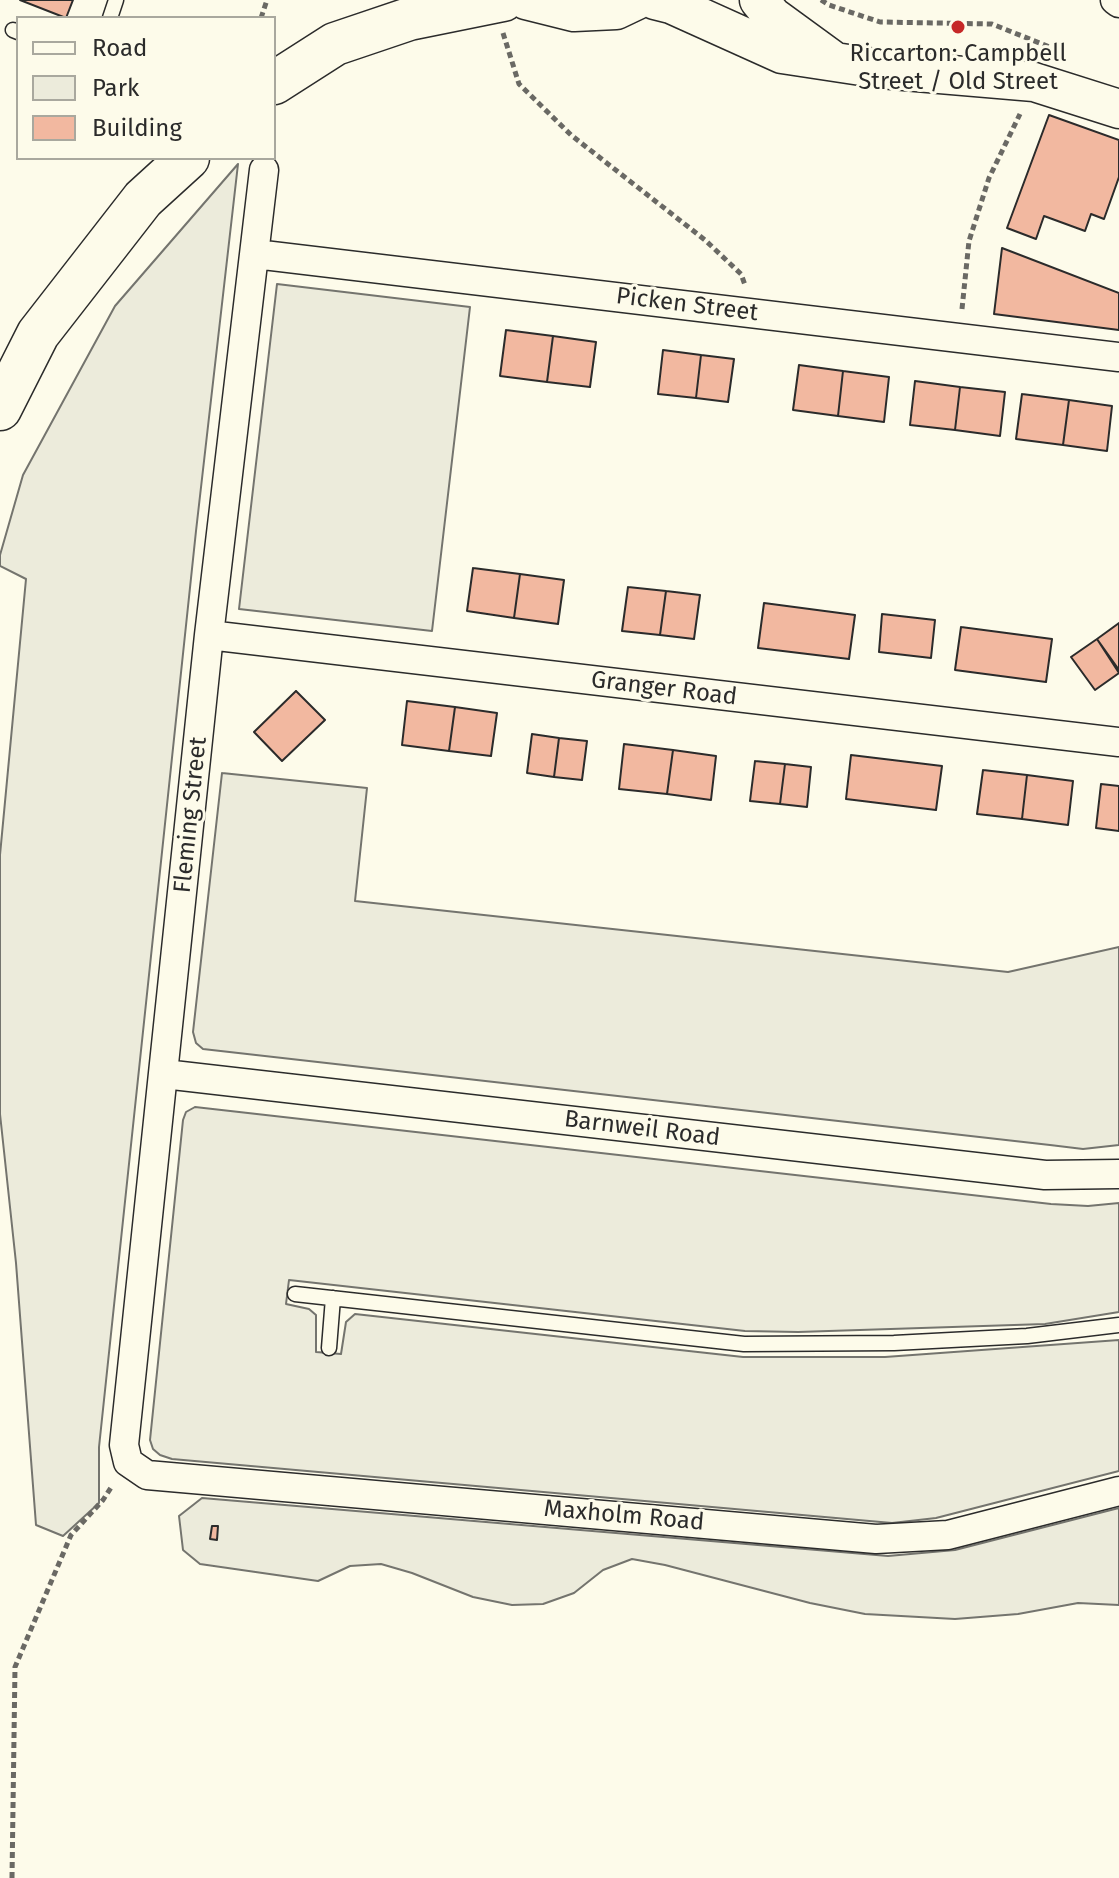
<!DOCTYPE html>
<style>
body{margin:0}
#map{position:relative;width:1119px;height:1878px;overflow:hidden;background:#fdfbea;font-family:"Fira Sans",sans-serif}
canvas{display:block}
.legend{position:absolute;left:16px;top:16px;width:260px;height:144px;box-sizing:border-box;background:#fdfbea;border:2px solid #a9a89e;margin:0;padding:10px 14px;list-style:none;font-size:24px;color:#2b2b2b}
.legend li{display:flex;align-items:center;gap:16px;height:40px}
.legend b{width:40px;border:2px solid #a9a89e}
</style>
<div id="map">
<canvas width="1119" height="1878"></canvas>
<ul class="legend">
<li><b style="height:10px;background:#fdfbea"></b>Road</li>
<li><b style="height:22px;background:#ecebdb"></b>Park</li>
<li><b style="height:22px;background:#f2b8a0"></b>Building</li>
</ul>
</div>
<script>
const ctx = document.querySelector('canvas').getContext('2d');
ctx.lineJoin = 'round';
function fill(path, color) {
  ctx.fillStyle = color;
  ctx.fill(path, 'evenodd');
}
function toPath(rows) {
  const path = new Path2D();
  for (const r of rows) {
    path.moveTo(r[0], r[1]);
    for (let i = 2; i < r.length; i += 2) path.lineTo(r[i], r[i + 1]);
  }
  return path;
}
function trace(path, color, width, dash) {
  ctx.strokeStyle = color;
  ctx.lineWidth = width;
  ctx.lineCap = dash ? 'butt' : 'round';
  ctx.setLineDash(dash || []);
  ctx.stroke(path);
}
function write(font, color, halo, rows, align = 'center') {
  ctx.font = font + ' "Fira Sans",sans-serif';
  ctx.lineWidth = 6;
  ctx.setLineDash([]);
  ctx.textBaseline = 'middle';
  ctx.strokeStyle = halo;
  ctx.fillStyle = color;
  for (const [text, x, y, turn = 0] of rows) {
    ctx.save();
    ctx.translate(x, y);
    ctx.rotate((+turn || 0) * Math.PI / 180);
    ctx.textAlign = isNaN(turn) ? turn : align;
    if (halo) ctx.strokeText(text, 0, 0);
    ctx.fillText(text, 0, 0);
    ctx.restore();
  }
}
const green = toPath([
 [238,164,196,531,99,1447,99,1503,63,1536,36,1525,16,1263,0,1114,0,855,26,579,0,566,0,555,23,475,115,306,238,164],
 [277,284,470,307,432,631,239,609,277,284],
 [222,773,367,788,355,901,1008,972,1119,947,1119,1145,1083,1149,1050,1145,203,1049,196,1043,193,1032,222,773],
 [195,1107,1051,1204,1088,1206,1119,1203,1119,1312,1045,1324,798,1332,745,1331,289,1280,286,1304,309,1309,316,1315,316,1352,341,1354,346,1322,355,1314,743,1357,885,1357,1119,1340,1119,1471,936,1518,892,1523,172,1459,160,1455,153,1449,150,1440,183,1120,186,1112,195,1107],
 [202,1498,888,1556,955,1550,1119,1508,1119,1605,1078,1603,1018,1614,955,1619,865,1614,810,1603,665,1565,632,1559,603,1570,574,1593,543,1604,512,1605,473,1597,412,1573,381,1564,350,1566,318,1581,200,1564,183,1550,179,1516,202,1498]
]);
fill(green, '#ecebdb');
trace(green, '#74746e', 2);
const building = toPath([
 [20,0,73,0,66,18,20,0],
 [1049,115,1119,140,1119,177,1104,219,1091,214,1085,231,1044,216,1036,239,1007,228,1049,115],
 [1002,248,1119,293,1119,330,994,314,1002,248],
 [506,330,553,336,547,382,500,376,506,330],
 [553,336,596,342,590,387,547,382,553,336],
 [663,350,701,355,696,398,658,394,663,350],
 [701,355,734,359,728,402,696,398,701,355],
 [799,365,843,371,838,416,793,410,799,365],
 [843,371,889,377,884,422,838,416,843,371],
 [915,381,960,387,955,430,910,425,915,381],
 [960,387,1005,392,1000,436,955,430,960,387],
 [1022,394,1069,400,1063,445,1016,439,1022,394],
 [1069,400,1112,406,1107,451,1063,445,1069,400],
 [473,568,520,574,514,618,467,611,473,568],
 [520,574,564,580,558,624,514,618,520,574],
 [628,587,666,591,660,635,622,631,628,587],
 [666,591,700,595,694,639,660,635,666,591],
 [764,603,855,615,849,659,758,648,764,603],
 [882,614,935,620,931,658,879,652,882,614],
 [1119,623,1119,670,1097,639,1119,623],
 [961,627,1052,639,1046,682,955,670,961,627],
 [1097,639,1119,673,1095,690,1071,657,1097,639],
 [296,691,325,720,282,761,254,732,296,691],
 [407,701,455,707,449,751,402,745,407,701],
 [455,707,497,713,491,756,449,751,455,707],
 [532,734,559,738,554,777,527,773,532,734],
 [559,738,587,741,582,780,554,777,559,738],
 [624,744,673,750,667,794,619,789,624,744],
 [673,750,716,756,711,800,667,794,673,750],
 [851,755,942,766,936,810,846,799,851,755],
 [755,761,785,764,780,804,750,801,755,761],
 [785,764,811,767,807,807,780,804,785,764],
 [983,770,1027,775,1022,819,977,814,983,770],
 [1027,775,1073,781,1068,825,1022,819,1027,775],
 [1101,784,1119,786,1119,831,1096,828,1101,784],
 [212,1526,218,1526,217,1540,210,1539,212,1526]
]);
fill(building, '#f2b8a0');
trace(building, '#2b2b2b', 2);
const service = toPath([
 [110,18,116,0],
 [13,30,18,32],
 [295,1294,744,1344,894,1343,1027,1336,1119,1325],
 [329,1348,333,1298]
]);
const minor = toPath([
 [1115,0,1119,3],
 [264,170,209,635,124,1445,128,1462,147,1475,876,1539,948,1535,1119,1491],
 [255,254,1119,357],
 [209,635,1119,742],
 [164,1074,1045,1175,1119,1174]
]);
const secondary = toPath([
 [526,0,574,12,616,10,637,0],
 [655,0,671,4,782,54,881,69,1034,82,1119,109],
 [759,0,772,16,831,59]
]);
const primary = toPath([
 [274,83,335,44,409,19,503,0],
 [0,409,38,334,143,199,188,158]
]);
trace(service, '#2b2b2b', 17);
trace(minor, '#2b2b2b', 31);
trace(secondary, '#2b2b2b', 41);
trace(primary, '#2b2b2b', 45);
trace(toPath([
 [821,0,829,5,880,22,992,24,1062,52],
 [261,18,267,0],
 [503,33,519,84,571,135,705,240,741,274,745,285],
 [962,309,969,241,989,178,1020,114],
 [12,1878,15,1667,71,1535,103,1500,112,1486]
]), '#6a6964', 5, [6, 4]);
trace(service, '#fdfbea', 14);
trace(minor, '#fdfbea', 28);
trace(secondary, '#fdfbea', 38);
trace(primary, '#fdfbea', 42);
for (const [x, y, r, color] of [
 [958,27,8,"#c62828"]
]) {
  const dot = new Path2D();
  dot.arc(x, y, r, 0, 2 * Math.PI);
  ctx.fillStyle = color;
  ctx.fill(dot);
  trace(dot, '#fdfbea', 3);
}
write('24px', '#2b2b2b', '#fdfbea', [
 ["Riccarton: Campbell",958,54],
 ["Street / Old Street",958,82]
]);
write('24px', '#2b2b2b', '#fdfbea', [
 ["Picken Street",687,305,7],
 ["Granger Road",664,689,7],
 ["Fleming Street",191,815,-84],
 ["Barnweil Road",642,1129,7],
 ["Maxholm Road",624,1516,5]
]);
</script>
